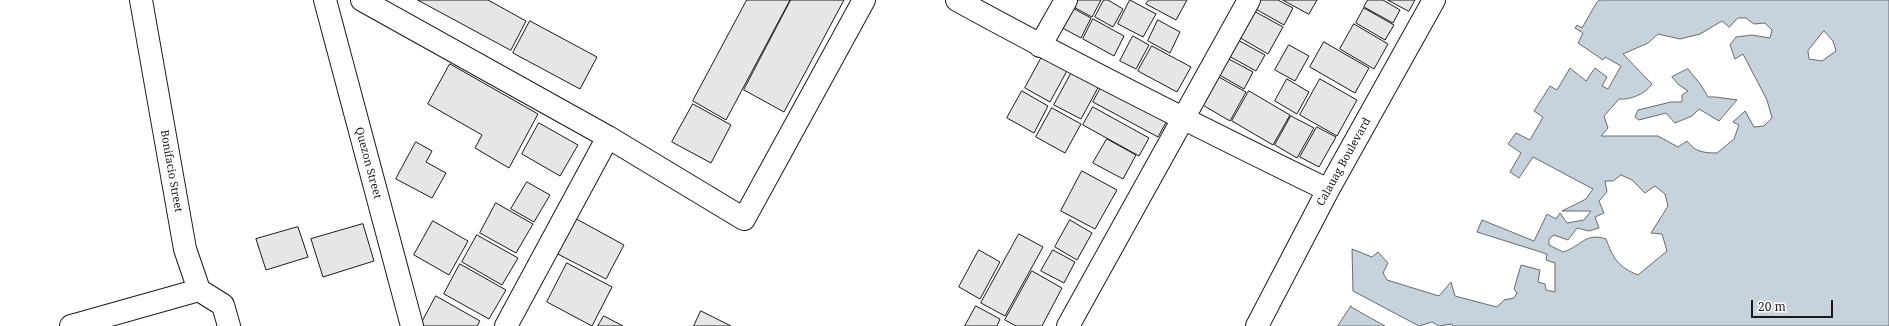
<!DOCTYPE html>
<style>
body{margin:0}
#map{position:relative;width:1889px;height:326px;overflow:hidden;background:#fff;font-family:"Noto Serif",serif}
canvas{display:block}
.scale{position:absolute;left:1751px;top:300px;width:82px;height:18px;box-sizing:border-box;border:2px solid #1a1a1a;border-top:0;padding-left:5px;font-size:12px;line-height:14px;white-space:nowrap;color:#1a1a1a;-webkit-text-stroke:3px #fff;paint-order:stroke}
</style>
<div id="map">
<canvas width="1889" height="326"></canvas>
<div class="scale">20 m</div>
</div>
<script>
const c = document.querySelector('canvas').getContext('2d');
c.lineJoin = 'round';
function fill(path, color) { c.fillStyle = color; c.fill(path, 'evenodd'); }
function trace(path, color, width, dash) { c.strokeStyle = color; c.lineWidth = width; c.lineCap = dash ? 'butt' : 'round'; c.setLineDash(dash || []); c.stroke(path); }
function drawText(font, color, halo, rows, align = 'center') {
  c.font = font + ' "Noto Serif",serif'; c.lineWidth = 3; c.setLineDash([]); c.textBaseline = 'middle'; c.strokeStyle = halo; c.fillStyle = color; for (const [text, x, y, turn = 0] of rows) {
    c.save(); c.translate(x, y); c.rotate((+turn || 0) * Math.PI / 180); c.textAlign = isNaN(turn) ? turn : align; if (halo) c.strokeText(text, 0, 0); c.fillText(text, 0, 0); c.restore();
  }
}
const water = new Path2D(`
 M1601 0H1889V326H1453L1452 324 1439 326 1432 322 1419 326 1353 291 1352 249 1372 257 1378 252 1388 263 1383 273 1387 280 1439 296 1451 282 1455 296 1497 307 1504 300 1514 298 1517 293 1514 289 1521 265 1540 270 1538 282 1545 284 1546 290 1555 292V263L1546 260 1547 254 1477 232 1482 220 1534 241 1547 214 1556 219 1560 213 1567 223 1584 220 1591 211H1562L1586 199 1593 189 1533 157 1519 178 1510 172 1521 153 1508 144 1516 133 1530 140 1543 117 1534 111 1550 86 1557 90 1570 68 1586 81 1595 68 1607 77 1602 86 1608 89 1621 66 1605 57 1603 60 1578 43 1583 33 1575 28 1577 25 1582 28 1597 2ZM1738 18H1746L1754 24 1765 23 1772 30 1770 38 1752 35 1736 37 1730 45 1735 59 1743 54 1767 100 1772 118 1764 126 1754 127 1745 111 1733 122 1739 125 1734 139 1717 153C1704 153 1695 152 1687 141L1678 147 1658 136H1601L1608 128 1604 116 1619 99C1631 100 1645 94 1652 84L1623 54 1648 43 1658 34 1680 39 1700 34 1722 21 1729 27ZM1824 31 1833 41 1836 51 1822 61 1809 59 1808 51ZM1621 175 1632 180 1645 193 1655 186 1665 194 1668 206 1651 233 1662 234 1667 251 1638 275C1618 267 1613 258 1606 239 1585 232 1582 246 1563 252L1549 245V239L1554 235 1568 240 1577 228 1589 231 1599 228 1595 217 1604 213 1599 201 1607 192 1605 181H1613Z
 M1688 69 1701 85 1708 97H1716L1737 100 1719 121 1699 109 1692 116 1675 123 1666 113 1639 120 1635 117 1638 110 1671 102H1682V95L1688 91 1679 85 1672 77Z
 M1351 306V307L1385 326H1338Z`);
const building = new Path2D(`
 M418 0H488L526 21 511 50Z
 M747 0H790L726 120 693 101Z
 M791 0H844L784 112 744 90Z
 M1073 0H1101L1092 17 1070 5Z
 M1104 0H1108L1123 9 1113 27 1095 17Z
 M1130 0 1156 14 1143 37 1118 24Z
 M1149 0H1187L1176 20 1146 4Z
 M1259 0H1278L1293 8 1284 25 1254 8Z
 M1283 0H1317L1309 14Z
 M1368 0H1383L1400 10 1393 23 1364 7Z
 M1388 0H1415L1409 11Z
 M1067 5 1091 18 1081 38 1057 25Z
 M1364 8 1394 25 1385 40 1356 23Z
 M1252 10 1283 27 1268 54 1237 36Z
 M1093 19 1124 36 1114 56 1083 39Z
 M1158 20 1180 32 1170 53 1148 41Z
 M530 21 597 57 580 89 513 53Z
 M1354 24 1388 44 1374 69 1340 49Z
 M1133 36 1149 45 1136 69 1120 61Z
 M1236 39 1265 55 1256 71 1227 55Z
 M1324 42 1369 68 1355 93 1310 67Z
 M1289 45 1309 56 1295 81 1275 70Z
 M1152 46 1191 67 1177 92 1138 71Z
 M1044 53 1069 67 1050 102 1025 88Z
 M1225 57 1253 72 1244 89 1216 73Z
 M450 64 538 114 509 168 475 148 482 135 428 104Z
 M1073 70 1100 84 1081 119 1054 105Z
 M1217 76 1246 92 1230 121 1201 104Z
 M1287 79 1309 92 1297 114 1275 101Z
 M1320 79 1357 100 1337 136 1300 115Z
 M1104 82 1169 117 1158 137 1093 102Z
 M1022 91 1048 106 1034 133 1007 118Z
 M1249 91 1290 115 1273 145 1232 121Z
 M693 104 731 125 711 163 672 142Z
 M1093 107 1149 138 1139 156 1083 125Z
 M1052 108 1081 124 1065 153 1036 137Z
 M1291 116 1314 128 1297 158 1275 145Z
 M539 123 578 145 560 176 522 154Z
 M1317 127 1336 137 1319 167 1300 157Z
 M1107 139 1136 155 1123 179 1093 163Z
 M416 142 432 151 426 162 446 173 432 198 396 179Z
 M1082 171 1117 190 1095 229 1061 211Z
 M527 182 550 195 534 222 511 209Z
 M496 203 533 224 516 253 480 233Z
 M571 216 624 245 606 279 552 251Z
 M1070 220 1092 233 1077 260 1055 247Z
 M433 221 468 241 449 275 414 255Z
 M363 224 374 261 323 277 311 239Z
 M298 227 308 257 266 270 256 239Z
 M1019 234 1043 247 1005 316 981 303Z
 M477 235 518 258 502 285 462 262Z
 M979 250 1000 262 980 299 959 287Z
 M1053 250 1075 262 1064 283 1041 271Z
 M567 263 612 287 592 326 547 302Z
 M460 264 506 290 489 319 444 294Z
 M1032 271 1062 288 1042 326H1016L1005 320Z
 M436 296 480 321 477 326H420Z
 M976 306 1000 319 997 326H965Z
 M701 311 731 326H694Z
 M604 316 623 326H598Z`);
const minor = new Path2D(`
 M141 0 185 249 199 290 223 305 229 326
 M325 0 412 326
 M362 0 608 137 744 219 864 0
 M957 0C1079 67 1203 129 1328 190
 M1040 46 1066 0
 M71 326 199 290
 M506 326 608 137
 M1068 326 1249 0
 M1257 326 1328 190 1434 0`);
const streetNames = [
 ["Calauag Boulevard",1344,162,-61],
 ["Quezon Street",368,163,75],
 ["Bonifacio Street",171,171,80]
];
fill(water, '#c6d2dc');
trace(water, '#6a6a6a', 1);
fill(building, '#e6e6e6');
trace(building, '#1a1a1a', 1);
trace(minor, '#1a1a1a', 24);
trace(minor, '#fff', 22);
drawText('11px', '#1a1a1a', '#fff', streetNames);
</script>
